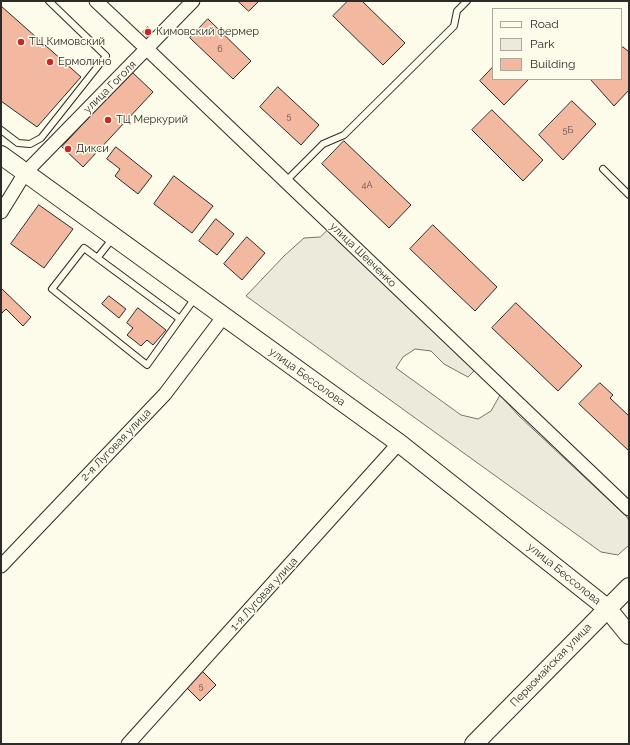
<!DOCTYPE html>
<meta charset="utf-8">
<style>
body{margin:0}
#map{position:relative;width:630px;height:745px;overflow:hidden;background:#fdfbea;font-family:Raleway,sans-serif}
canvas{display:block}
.frame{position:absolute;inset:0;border:2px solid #2b2b2b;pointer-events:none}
.legend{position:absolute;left:492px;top:8px;width:130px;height:72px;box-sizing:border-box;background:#fdfbea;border:1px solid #a9a89e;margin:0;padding:5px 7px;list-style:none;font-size:12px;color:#2b2b2b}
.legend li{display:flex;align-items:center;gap:8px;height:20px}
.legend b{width:20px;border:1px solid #a9a89e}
</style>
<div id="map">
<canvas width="630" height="745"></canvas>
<div class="frame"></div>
<ul class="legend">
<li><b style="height:5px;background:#fdfbea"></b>Road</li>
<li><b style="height:11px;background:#ecebdb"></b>Park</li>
<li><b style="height:11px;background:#f2b8a0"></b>Building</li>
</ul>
</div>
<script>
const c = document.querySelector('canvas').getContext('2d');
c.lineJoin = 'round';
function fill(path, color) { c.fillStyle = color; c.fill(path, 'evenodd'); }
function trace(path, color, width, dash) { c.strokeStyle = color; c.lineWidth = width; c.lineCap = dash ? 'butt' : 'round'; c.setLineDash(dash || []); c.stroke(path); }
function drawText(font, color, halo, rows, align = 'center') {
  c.font = font + ' Raleway,sans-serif'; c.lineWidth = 3; c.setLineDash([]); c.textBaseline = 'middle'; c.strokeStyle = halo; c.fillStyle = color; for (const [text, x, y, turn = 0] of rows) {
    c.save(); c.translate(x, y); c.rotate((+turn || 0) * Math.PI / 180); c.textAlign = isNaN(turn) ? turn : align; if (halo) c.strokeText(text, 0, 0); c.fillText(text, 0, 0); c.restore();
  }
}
const green = new Path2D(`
 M328 230 475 370 468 377 444 364 431 351 415 349 403 357 396 368 461 415 478 419 491 411 500 395 519 416 627 517 629 521V545L618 555 601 552 246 296 284 256 304 238 320 237Z`);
const building = new Path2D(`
 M238 1H259L249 11Z
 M348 1H362L405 43 383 65 333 16Z
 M1 6 81 77 37 127 1 101Z
 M208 19 251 61 233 79 190 38Z
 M148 27 154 33 148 38 143 32Z
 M623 47 629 52V90L614 106 591 80 592 79H621V49Z
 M493 67V79H529L504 105 480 81Z
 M132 72 153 92 83 167 62 147Z
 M278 87 319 125 301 145 260 107Z
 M572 101 596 124 563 160 539 135Z
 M492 110 543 160 523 181 472 130Z
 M344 141 411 205 389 228 322 164Z
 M116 147 152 176 138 194 115 176 120 169 107 159Z
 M174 176 213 206 192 233 154 204Z
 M39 205 73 229 44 268 11 244Z
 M216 219 234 234 217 255 199 241Z
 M433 225 497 287 475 311 410 249Z
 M247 237 265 253 242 280 224 264Z
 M1 288 31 317 23 326 6 309 1 314Z
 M109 296 126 309 119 318 102 304Z
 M516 303 582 366 558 391 492 328Z
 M138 308 166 330 153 345 147 340 141 346 127 335 133 328 127 323Z
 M600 383 613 395 610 398 629 416V451L579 404Z
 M202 671 216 685 200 701 186 687Z`);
const lane = new Path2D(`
 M1 130 18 143 30 144 41 138 106 56 49 1
 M603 169 629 195
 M286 181 323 144 344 135 454 26 457 11 467 1
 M98 257 113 238
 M180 319 84 248 52 289 147 365 195 298`);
const street = new Path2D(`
 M96 1 147 49 629 509
 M1 212 25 173 193 1
 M1 566 165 394 224 316
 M128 744 399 443`);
const secondary = new Path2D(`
 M1 155 399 443 607 608 629 635
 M474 744 629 587`);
const markers = [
 [148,32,4,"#c62828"],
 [21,42,4,"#c62828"],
 [50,62,4,"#c62828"],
 [108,120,4,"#c62828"],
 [68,149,4,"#c62828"]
];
const numberNames = [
 ["6",220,49],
 ["5",289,116],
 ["5Б",568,130],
 ["4А",367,185],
 ["5",201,686]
];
const poiNames = [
 ["Кимовский фермер",156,32],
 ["ТЦ Кимовский",29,42],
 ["Ермолино",58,62],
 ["ТЦ Меркурий",116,120],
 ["Дикси",76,149]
];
const streetNames = [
 ["улица Гоголя",110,87,-45],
 ["улица Шевченко",363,255,44],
 ["улица Бессолова",307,377,36],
 ["2-я Луговая улица",116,445,-46],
 ["улица Бессолова",564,574,39],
 ["1-я Луговая улица",264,594,-48],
 ["Первомайская улица",551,665,-46]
];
fill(green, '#ecebdb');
trace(green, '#74746e', 1);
fill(building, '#f2b8a0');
trace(building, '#2b2b2b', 1);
trace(lane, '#2b2b2b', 8);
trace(street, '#2b2b2b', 15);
trace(secondary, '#2b2b2b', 20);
trace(lane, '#fdfbea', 6);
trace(street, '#fdfbea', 13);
trace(secondary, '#fdfbea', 18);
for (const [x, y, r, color] of markers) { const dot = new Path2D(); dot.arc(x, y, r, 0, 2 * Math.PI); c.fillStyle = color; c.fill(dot); trace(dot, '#fdfbea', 1.5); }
drawText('9px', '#5d4e48', null, numberNames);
drawText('11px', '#2b2b2b', '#fdfbea', poiNames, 'left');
drawText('11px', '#2b2b2b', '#fdfbea', streetNames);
</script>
